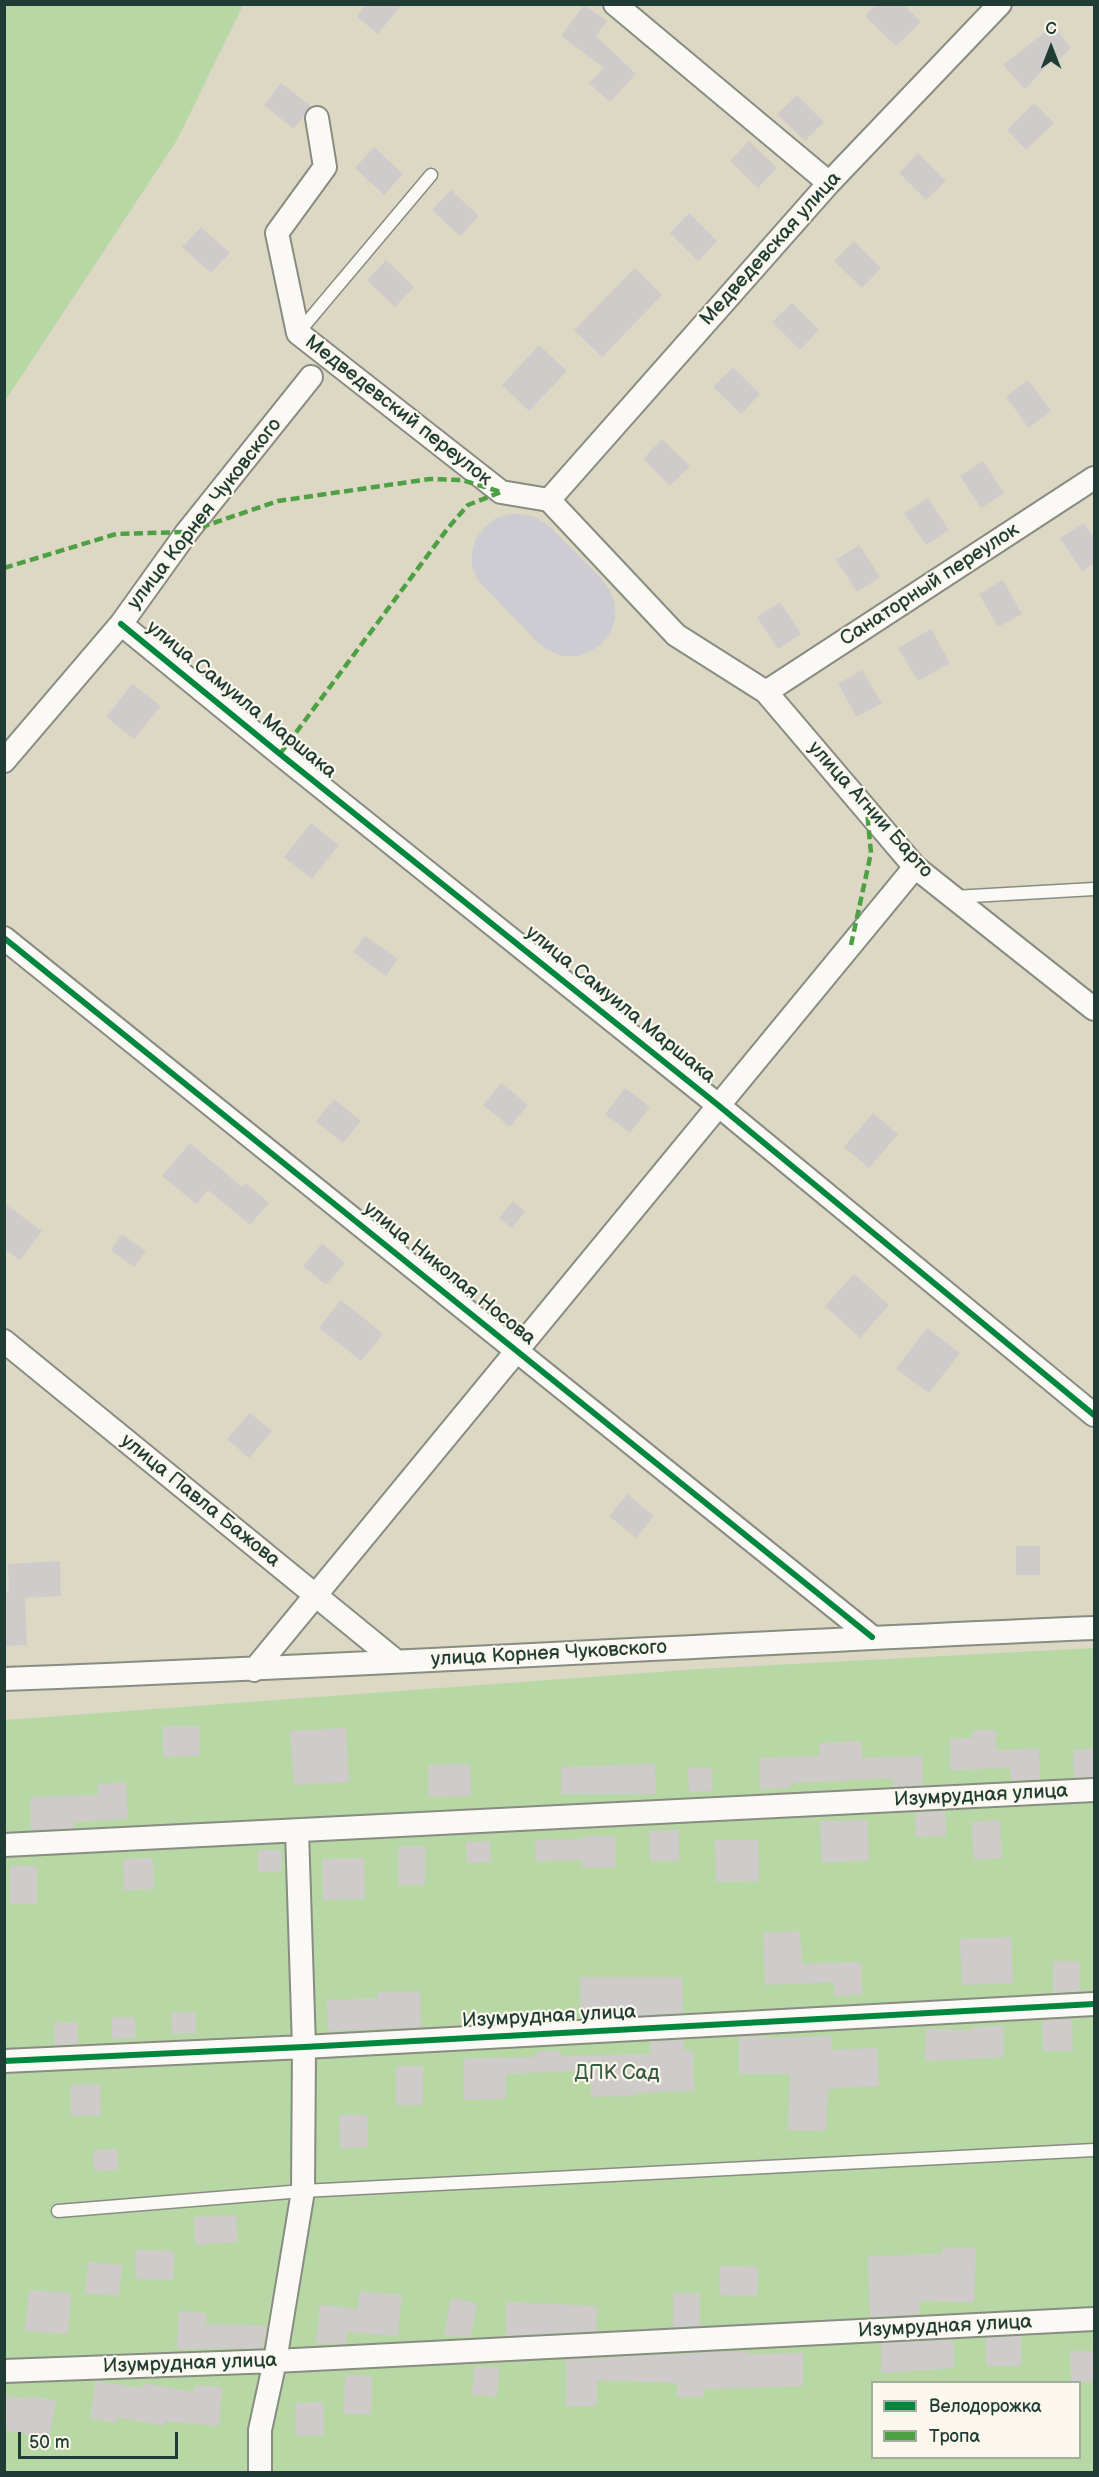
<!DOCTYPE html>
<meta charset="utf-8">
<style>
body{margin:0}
#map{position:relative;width:1099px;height:2477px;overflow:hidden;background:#dcd8c4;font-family:"Balsamiq Sans",sans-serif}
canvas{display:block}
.frame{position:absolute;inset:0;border:6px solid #1f3d34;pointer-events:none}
.legend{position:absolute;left:871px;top:2381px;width:210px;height:78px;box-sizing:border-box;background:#fbf7ec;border:2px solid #a3ada2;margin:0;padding:8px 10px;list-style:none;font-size:18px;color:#1f3d34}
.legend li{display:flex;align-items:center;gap:12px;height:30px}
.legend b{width:30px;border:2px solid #a3ada2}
.north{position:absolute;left:1021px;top:18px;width:60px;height:60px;-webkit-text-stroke:4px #fbf7ec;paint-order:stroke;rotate:0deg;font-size:16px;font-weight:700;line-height:24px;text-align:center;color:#1f3d34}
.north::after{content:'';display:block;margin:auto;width:21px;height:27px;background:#1f3d34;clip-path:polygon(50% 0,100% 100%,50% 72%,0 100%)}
.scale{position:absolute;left:18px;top:2432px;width:160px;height:27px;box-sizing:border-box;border:3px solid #1f3d34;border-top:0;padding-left:8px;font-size:18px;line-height:21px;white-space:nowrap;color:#1f3d34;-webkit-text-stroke:4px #fbf7ec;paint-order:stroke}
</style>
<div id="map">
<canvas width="1099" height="2477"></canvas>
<div class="frame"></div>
<ul class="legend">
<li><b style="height:8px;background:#00873e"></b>Велодорожка</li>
<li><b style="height:8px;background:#4da043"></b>Тропа</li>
</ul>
<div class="north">С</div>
<div class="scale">50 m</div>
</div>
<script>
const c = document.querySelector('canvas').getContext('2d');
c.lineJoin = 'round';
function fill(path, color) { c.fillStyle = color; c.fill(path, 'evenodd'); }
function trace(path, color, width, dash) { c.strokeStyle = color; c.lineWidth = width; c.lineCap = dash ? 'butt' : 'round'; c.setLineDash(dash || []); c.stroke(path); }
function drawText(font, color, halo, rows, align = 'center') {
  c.font = font + ' "Balsamiq Sans",sans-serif'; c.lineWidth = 4.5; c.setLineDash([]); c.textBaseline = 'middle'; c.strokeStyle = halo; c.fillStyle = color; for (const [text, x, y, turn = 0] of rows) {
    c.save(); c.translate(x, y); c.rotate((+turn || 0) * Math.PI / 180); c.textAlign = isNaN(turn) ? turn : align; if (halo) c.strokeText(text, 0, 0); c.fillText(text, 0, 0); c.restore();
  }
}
const industrial = new Path2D(`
 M510 514H524L537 518 549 526 602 579 610 590 615 603V618L611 631 602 643 591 651 578 656H563L550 651 538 643 477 579 472 566V552L476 538 485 527 496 518Z`);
const green = new Path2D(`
 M5 4 243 5 177 140 5 401Z
 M1094 1648V2472H5V1720L699 1669ZM872 2382H1080V2458H872Z`);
const building = new Path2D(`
 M366 4H402L378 34 357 17Z
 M876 4H903L921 22 896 46 865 16Z
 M584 5 607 21 596 36 636 74 610 102 589 83 604 68 561 36Z
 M1053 26 1071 48 1052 66 1050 63 1025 89 1003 65Z
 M281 83 311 106 294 129 264 105Z
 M797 95 824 122 805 141 777 114Z
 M1034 103 1054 123 1026 150 1007 130Z
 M749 141 777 168 758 188 730 161Z
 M374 147 403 174 384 195 355 168Z
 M918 153 946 181 926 200 899 173Z
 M451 190 479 216 460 236 432 210Z
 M689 213 717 241 698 261 670 233Z
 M201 227 230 253 211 273 182 247Z
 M854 241 881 268 862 288 834 261Z
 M386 260 414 287 395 307 367 280Z
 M635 268 662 295 602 357 574 330Z
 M792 303 819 330 800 350 772 322Z
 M539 345 567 371 529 411 502 385Z
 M733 367 760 394 741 414 713 387Z
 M1028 380 1051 411 1029 428 1006 397Z
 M662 439 690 466 670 486 643 459Z
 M983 461 1004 493 981 508 960 476Z
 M928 498 949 530 926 545 904 513Z
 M1084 523 1095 540V563L1082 571 1060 538Z
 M859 545 880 577 857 592 836 560Z
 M1003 580 1022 614 998 627 979 594Z
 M780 602 801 634 778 649 757 617Z
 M931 629 950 663 918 681 898 648Z
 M862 670 882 703 857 717 838 684Z
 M132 684 161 706 134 739 106 717Z
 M311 823 339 845 312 879 284 857Z
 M365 936 398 959 386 976 353 952Z
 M501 1083 528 1105 510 1127 483 1105Z
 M625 1088 650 1107 630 1133 605 1114Z
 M334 1099 361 1121 343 1143 316 1121Z
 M873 1113 898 1134 869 1168 844 1147Z
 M190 1143 242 1187 246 1183 269 1203 250 1225 208 1190 196 1204 162 1176Z
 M513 1201 525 1211 512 1228 499 1218Z
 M4 1203 42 1231 20 1260 4 1249Z
 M122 1234 146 1251 134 1267 111 1250Z
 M322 1243 345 1263 326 1285 303 1266Z
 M854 1274 889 1305 860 1338 825 1306Z
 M341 1300 383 1334 361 1361 319 1328Z
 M927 1328 960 1353 929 1393 896 1369Z
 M250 1413 272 1431 249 1458 227 1439Z
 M627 1494 654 1516 636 1538 609 1516Z
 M1016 1546H1040V1575H1016Z
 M60 1561 61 1596 25 1598 27 1645 4 1646V1593H9L8 1564Z
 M163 1726H200V1756L163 1757Z
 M346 1728 349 1782 294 1785 290 1731Z
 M972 1730H996V1750L1039 1749 1040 1779 1011 1781 1010 1768 950 1770V1739L972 1738Z
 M861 1741 862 1758 922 1756 923 1785 893 1787V1778L790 1783V1788L760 1789 759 1758 820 1756 819 1743Z
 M1095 1749V1777L1074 1778 1073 1750Z
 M470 1764 471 1796 429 1797 428 1765Z
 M655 1764 656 1794H561V1767Z
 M712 1767 713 1791 689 1792 688 1768Z
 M126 1782 128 1819 74 1822V1828L31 1830 30 1797 98 1795V1784Z
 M945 1811 946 1836 916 1837 915 1813Z
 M867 1820 869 1861 822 1862 820 1821Z
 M1000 1820 1002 1858 974 1860 971 1822Z
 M679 1830V1861H650L649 1831Z
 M583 1836H616V1868H582V1860L536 1861 535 1840 583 1839Z
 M715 1840H758L759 1881 716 1882Z
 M490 1841 491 1862 467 1863 466 1842Z
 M398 1846H425V1885H398Z
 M258 1850H281L282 1871 258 1872Z
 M153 1858 154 1889 124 1890 123 1859Z
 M364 1858 365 1899 323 1900 322 1859Z
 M10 1866H37V1904H10Z
 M800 1931 802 1964 861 1962 862 1995 834 1996V1982L765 1985 763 1933Z
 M1011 1937 1013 1983 962 1985 960 1939Z
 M1053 1961H1080V1991L1053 1993Z
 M580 1977H682L683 2013 581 2018Z
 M420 1991 421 2027 328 2031 327 2000 378 1998V1992Z
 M195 2012 196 2033 172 2034 171 2013Z
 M112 2017H135L136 2038 112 2039Z
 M1072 2019 1073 2051H1043L1042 2021Z
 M77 2022 78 2044 54 2045V2023Z
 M1003 2026 1004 2057 925 2061 926 2029 973 2030V2027Z
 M766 2036V2038L831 2036 832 2050 877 2048 879 2086 828 2089 826 2131 788 2130 790 2074H739V2037Z
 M684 2040V2050H693L694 2091 634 2093V2096L591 2097V2070L506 2074V2099L464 2100 463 2059 537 2057V2051H561V2056L651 2054 650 2042Z
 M396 2066H423V2105H396Z
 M100 2084 101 2115 71 2116 70 2085Z
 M339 2115H367L368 2147 340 2148Z
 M117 2149 118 2170 94 2171 93 2150Z
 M236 2215 238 2242 195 2245 194 2217Z
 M942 2247 976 2248 974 2302 919 2301 920 2314 870 2317 868 2256 942 2254Z
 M136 2250 174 2251 173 2280 135 2279Z
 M88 2262 122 2265 119 2296 85 2293Z
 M720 2266 758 2267 757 2296 719 2295Z
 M29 2290 71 2293 68 2334 25 2331Z
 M360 2291 402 2295 398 2336 347 2332 346 2344H316L320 2305 358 2309Z
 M673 2293H700V2326L673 2327Z
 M451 2298 477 2303 471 2337 444 2336Z
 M506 2302 597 2306 596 2331 506 2336Z
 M179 2311 206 2313V2324L267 2326 263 2348 177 2349Z
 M1021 2336V2366H986V2338Z
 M954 2340V2368L881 2373V2343Z
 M1070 2351H1095V2382H1071Z
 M714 2352H748V2354L803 2353V2386L704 2389V2397H677V2383L597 2380V2406H566V2360Z
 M474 2366 499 2367 497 2397 472 2395Z
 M345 2375 372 2376 371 2414H344Z
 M96 2381 142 2388 143 2383 194 2392 195 2385 222 2387 219 2426 164 2421 163 2426 117 2417 116 2423 90 2418Z
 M4 2395 29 2399 30 2396 56 2400 49 2438 4 2430Z
 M323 2402 324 2435 296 2436 295 2403Z`);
const lane = new Path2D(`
 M298 333 431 175
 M954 897 1094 889
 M58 2211 303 2191 1094 2150`);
const street = new Path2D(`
 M615 4 829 183
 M317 118 325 167 277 233 298 333 501 492 549 500
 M549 500 676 635 766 692 915 867 1094 1009
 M549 500 829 183 1000 4
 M121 624 280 754 718 1105 1094 1415
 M766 692 1094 478
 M4 761 121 624 187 532 311 377
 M4 938 872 1637
 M4 1341 396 1661
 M254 1670 915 867
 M4 1679C368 1666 731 1643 1094 1628
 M4 1845 1094 1790
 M4 2061 304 2047 1094 2004
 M4 2371 275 2361 1094 2319
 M260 2472V2430L275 2361 303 2191 304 2047 297 1831`);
const quiet = new Path2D(`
 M4 568 116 534 187 532 278 501 430 479 462 480 501 492
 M280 754 448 528 468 505 501 492
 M851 945 871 853 867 811`);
const cycleway = new Path2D(`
 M121 624 280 754 718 1105 1094 1415
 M4 938 872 1637
 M4 2061 304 2047 1094 2004`);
const streetNames = [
 ["Медведевская улица",771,249,-48],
 ["Медведевский переулок",398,411,38],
 ["улица Корнея Чуковского",205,514,-52],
 ["Санаторный переулок",930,585,-33],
 ["улица Самуила Маршака",241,700,39],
 ["улица Агнии Барто",870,810,48],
 ["улица Самуила Маршака",620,1005,39],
 ["улица Николая Носова",449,1274,39],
 ["улица Павла Бажова",200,1501,39],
 ["улица Корнея Чуковского",549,1654,-3],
 ["Изумрудная улица",981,1796,-3],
 ["Изумрудная улица",549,2017,-3],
 ["Изумрудная улица",945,2327,-3],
 ["Изумрудная улица",190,2364,-2]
];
const parkNames = [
 ["ДПК Сад",617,2074]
];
fill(industrial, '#ccccd2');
fill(green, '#b7d7a5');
fill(building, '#cfcbcb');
trace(lane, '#898c80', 15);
trace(street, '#898c80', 26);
trace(lane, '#faf9f6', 12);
trace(street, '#faf9f6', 22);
trace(quiet, '#4da043', 4.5, [9, 4.5]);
trace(cycleway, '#00873e', 6);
drawText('20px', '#1f3d34', '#fbf7ec', streetNames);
drawText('20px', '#375c45', '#fbf7ec', parkNames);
</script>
